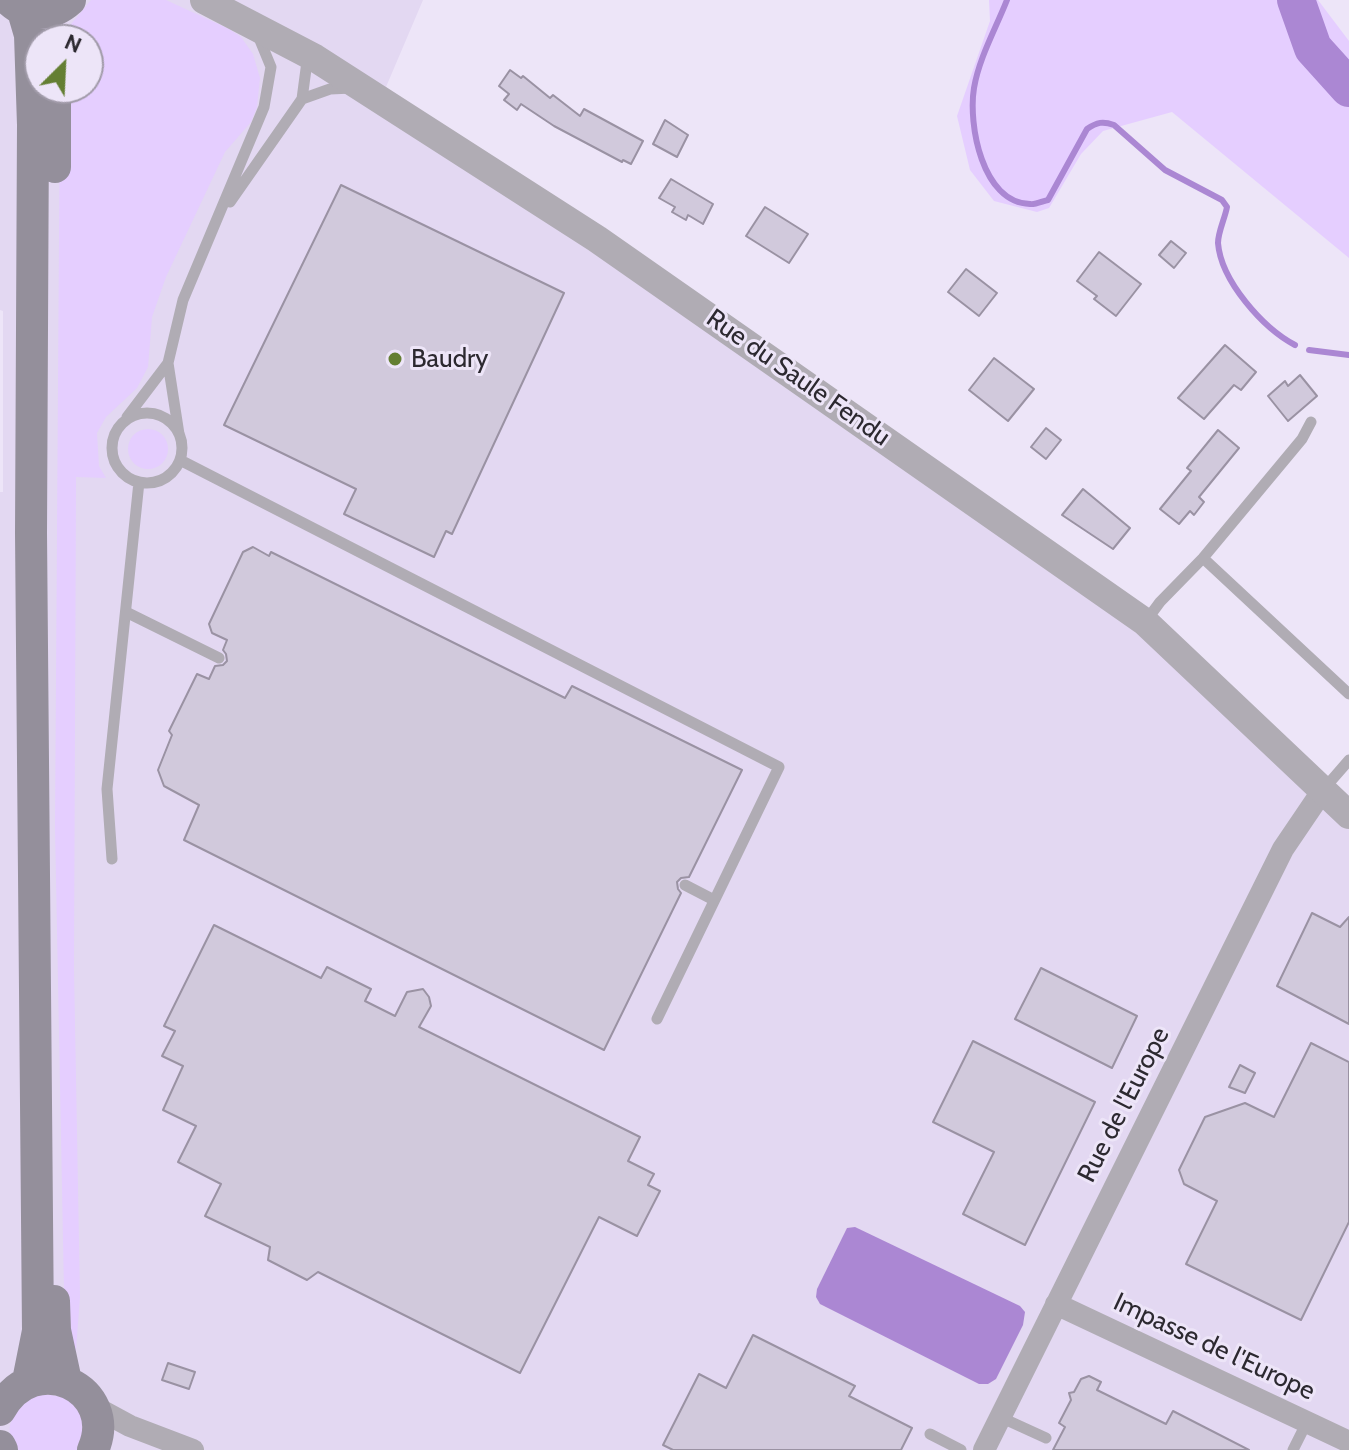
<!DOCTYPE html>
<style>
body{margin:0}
#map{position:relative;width:1349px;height:1450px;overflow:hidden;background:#ede5f8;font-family:Cabin,sans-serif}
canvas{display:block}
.north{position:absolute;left:24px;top:24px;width:80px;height:80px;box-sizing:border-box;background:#ede5f8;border:2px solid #a09aa8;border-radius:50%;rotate:24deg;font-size:22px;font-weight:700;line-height:32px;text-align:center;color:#2c2930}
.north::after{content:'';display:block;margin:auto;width:28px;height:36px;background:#647f33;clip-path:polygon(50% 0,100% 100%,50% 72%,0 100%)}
</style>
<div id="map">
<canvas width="1349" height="1450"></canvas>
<div class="north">N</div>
</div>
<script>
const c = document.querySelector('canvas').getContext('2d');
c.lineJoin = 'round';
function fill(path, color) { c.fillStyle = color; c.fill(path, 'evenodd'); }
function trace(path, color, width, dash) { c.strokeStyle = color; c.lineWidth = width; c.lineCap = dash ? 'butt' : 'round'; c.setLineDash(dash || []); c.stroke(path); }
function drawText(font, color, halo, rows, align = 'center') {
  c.font = font + ' Cabin,sans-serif'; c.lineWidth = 6; c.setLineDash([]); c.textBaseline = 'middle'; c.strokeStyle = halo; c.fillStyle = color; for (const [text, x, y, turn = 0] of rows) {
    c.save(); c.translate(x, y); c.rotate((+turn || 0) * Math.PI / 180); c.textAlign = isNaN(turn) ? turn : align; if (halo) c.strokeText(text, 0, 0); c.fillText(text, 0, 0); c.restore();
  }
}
const built = new Path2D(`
 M0 0H423L386 87 1005 511 1349 811V1450H0V492H3V311L0 310ZM40 40H88V88H40Z`);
const green = new Path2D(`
 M91 0H166L229 29 241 37 253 54 260 78 257 107 251 122 225 152 166 277 152 317 148 367 137 388 106 417 97 433 99 466 106 478 76 477 74 969 80 1297 75 1363 65 1343 55 827 60 88H88V40H64L67 29Z
 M989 0H1318L1349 41V258L1172 112 1103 131 1081 154 1049 208 1037 212 994 201 970 170 957 116 990 21Z
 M128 449a20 20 0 1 1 40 0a20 20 0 1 1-40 0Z
 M36 1392 72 1399 85 1420 79 1450H16C0 1422 17 1411 36 1392Z`);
const water = new Path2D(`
 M855 1227 1020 1306 1025 1312 1023 1325 996 1379 988 1384H979L820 1304 816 1297 817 1289 847 1228Z`);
const stream = new Path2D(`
 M1007 0C996 28 979 58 974 88 968 124 982 203 1030 204 1035 205 1043 201 1048 200L1087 129C1097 122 1103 121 1114 125L1165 170 1222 200 1227 207C1225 218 1218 232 1218 243 1221 281 1263 328 1295 345
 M1309 350 1349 355`);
const river = new Path2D(`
 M1296 0 1313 48 1349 88`);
const building = new Path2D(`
 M510 70 521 78 523 76 550 98 553 95 580 116 584 109 643 141 631 164 623 160 622 162 554 126 521 104 517 110 504 100 509 94 499 86Z
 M665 120 688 135 677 157 653 144Z
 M671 179 713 204 703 224 688 215 686 220 672 212 675 207 659 198Z
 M341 185 564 293 452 534 446 531 434 557 344 514 356 489 224 425Z
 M765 207 808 234 789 263 746 236Z
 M1171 241 1186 253 1174 268 1159 255Z
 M1099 252 1141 284 1116 316 1094 299 1097 296 1077 281Z
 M966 269 997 293 979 316 948 292Z
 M1225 345 1256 372 1241 390 1234 385 1204 419 1178 398Z
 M994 358 1034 389 1008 421 969 390Z
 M1300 375 1317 396 1288 421 1268 396 1285 381 1288 386Z
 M1046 428 1061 440 1046 459 1031 447Z
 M1218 430 1239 448 1199 497 1204 502 1194 515 1190 511 1179 524 1160 509 1191 471 1187 468Z
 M1083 489 1130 528 1113 549 1062 515Z
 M253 547 269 556 271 552 565 698 572 686 742 770 689 877 681 878 677 882 678 889 681 893 604 1050 184 840 199 805 164 786 158 770 172 735 169 731 197 674 209 679 215 666 223 665 227 661 226 654 223 650 227 640 212 633 209 624 243 552Z
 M1312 913 1340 927 1349 917V1024L1277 986Z
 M214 925 321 978 327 967 371 989 365 1001 395 1016 407 992 423 989 429 997 431 1006 419 1027 640 1137 628 1161 654 1174 648 1185 660 1191 637 1236 599 1217 520 1373 318 1272 307 1280 268 1260 270 1247 205 1216 221 1184 178 1162 196 1126 163 1110 183 1066 162 1056 175 1031 164 1026Z
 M1041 968 1137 1016 1112 1068 1015 1019Z
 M973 1041 1095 1102 1025 1245 963 1214 994 1152 933 1122Z
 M1311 1043 1349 1062V1222L1301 1320 1186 1264 1217 1201 1184 1184 1179 1170 1205 1117 1245 1103 1274 1117Z
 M1240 1065 1255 1073 1245 1093 1229 1087Z
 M753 1335 855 1386 849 1396 912 1428 901 1450H673L663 1445 699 1374 726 1388Z
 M168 1363 195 1372 189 1389 162 1380Z
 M1089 1376 1101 1382 1097 1390 1166 1424 1173 1411 1249 1450H1053L1065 1427 1059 1423 1071 1400 1069 1393 1074 1392 1081 1379Z`);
const service = new Path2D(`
 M302 99 330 89 352 88
 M230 202 302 99 308 54
 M112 448a35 35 0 1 1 70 0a35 35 0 1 1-70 0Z
 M127 417 168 363
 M179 434 168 363 183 300 264 107 271 67 257 33
 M180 460 779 767 657 1019
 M1203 558 1349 694
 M126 612 219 658
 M1146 621 1160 602 1203 558 1302 439 1311 422
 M1323 790 1349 760
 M112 859 107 789 139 482
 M685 885 714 900
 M1000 1417 1046 1438
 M930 1434 961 1450
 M1293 1450 1307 1422`);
const minor = new Path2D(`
 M1056 1304 1349 1442
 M93 1406 130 1426 193 1450
 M984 1450 1283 849 1323 790`);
const tertiary = new Path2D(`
 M204 0 315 58 597 239 1145 622 1349 815`);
const secondary = new Path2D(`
 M9 0C28 18 51 17 70 0
 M23 11 30 35 33 125 31 533 38 1331 28 1381
 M55 167V88
 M54 1301 55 1330 66 1381
 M0 1410C34 1347 120 1389 93 1450
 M0 1446 2 1450`);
const markers = [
 [395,359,8,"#647f33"]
];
const poiNames = [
 ["Baudry",411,359]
];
const streetNames = [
 ["Rue du Saule Fendu",798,378,35],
 ["Rue de l'Europe",1124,1105,-63],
 ["Impasse de l'Europe",1214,1347,25]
];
fill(built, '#e3d8f2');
fill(green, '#e5ceff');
fill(water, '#ab87d3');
trace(stream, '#ab87d3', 6);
trace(river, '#ab87d3', 38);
fill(building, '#d1c9dc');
trace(building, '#9a92a3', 2);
trace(service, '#b0acb4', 11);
trace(minor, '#b0acb4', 22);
trace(tertiary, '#b0acb4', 28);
trace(secondary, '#948f9b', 32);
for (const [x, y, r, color] of markers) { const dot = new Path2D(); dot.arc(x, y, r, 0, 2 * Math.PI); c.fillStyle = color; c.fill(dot); trace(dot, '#ede5f8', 3); }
drawText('26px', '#2c2930', '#ede5f8', poiNames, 'left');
drawText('26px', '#2c2930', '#ede5f8', streetNames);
</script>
